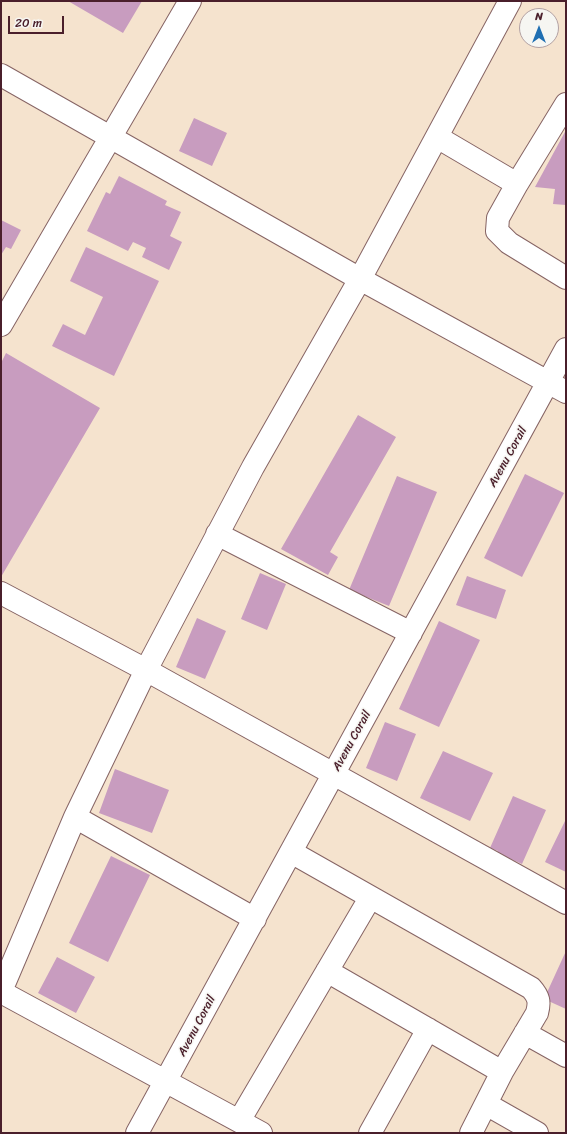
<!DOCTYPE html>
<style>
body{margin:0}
#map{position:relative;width:567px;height:1134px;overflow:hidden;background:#f5e3ce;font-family:Sriracha,sans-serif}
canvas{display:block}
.frame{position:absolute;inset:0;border:2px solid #4a1f2b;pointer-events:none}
.north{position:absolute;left:519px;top:8px;width:40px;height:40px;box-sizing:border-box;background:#f6f6f2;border:1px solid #b1a0a2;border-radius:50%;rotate:0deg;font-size:11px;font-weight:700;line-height:16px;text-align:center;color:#4a1f2b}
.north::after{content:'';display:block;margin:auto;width:14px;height:18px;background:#1f6fb2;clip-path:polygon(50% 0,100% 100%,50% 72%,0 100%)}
.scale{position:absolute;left:8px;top:16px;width:56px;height:18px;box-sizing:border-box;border:2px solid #4a1f2b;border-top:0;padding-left:5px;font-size:12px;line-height:14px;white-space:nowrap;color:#4a1f2b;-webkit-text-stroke:3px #f6f6f2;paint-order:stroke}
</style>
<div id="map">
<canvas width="567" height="1134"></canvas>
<div class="frame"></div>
<div class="north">N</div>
<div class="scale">20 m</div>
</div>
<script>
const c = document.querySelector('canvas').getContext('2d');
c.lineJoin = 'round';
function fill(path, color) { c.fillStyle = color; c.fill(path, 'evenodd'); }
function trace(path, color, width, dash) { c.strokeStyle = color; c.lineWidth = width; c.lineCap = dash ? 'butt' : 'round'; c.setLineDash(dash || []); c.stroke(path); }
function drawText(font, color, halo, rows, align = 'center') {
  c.font = font + ' Sriracha,sans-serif'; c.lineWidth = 3; c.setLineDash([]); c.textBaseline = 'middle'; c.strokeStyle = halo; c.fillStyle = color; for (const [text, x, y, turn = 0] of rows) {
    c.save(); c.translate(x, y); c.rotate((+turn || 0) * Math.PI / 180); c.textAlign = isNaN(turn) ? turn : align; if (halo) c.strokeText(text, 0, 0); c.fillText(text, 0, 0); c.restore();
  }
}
const building = new Path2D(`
 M68 1H142L123 33Z
 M194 118 227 133 212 166 179 151Z
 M566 130V205L553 204 555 189 535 187Z
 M119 176 167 201 165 205 181 212 170 236 182 242 169 270 142 257 146 248 133 242 128 251 87 231 106 192 110 194Z
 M1 220 21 230 11 249 6 247 1 255Z
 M86 247 159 281 114 376 52 346 63 324 85 335 103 297 70 281Z
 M6 353 100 408 1 577V363Z
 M358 415 396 437 330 552 338 557 328 575 281 549Z
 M525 474 564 493 522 577 484 558Z
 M397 476 437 492 389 606 349 590Z
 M260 573 286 584 267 630 241 619Z
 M467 576 506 590 496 619 456 605Z
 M197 618 226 631 205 679 176 667Z
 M439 621 480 640 439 727 399 709Z
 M385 722 416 734 397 781 366 768Z
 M443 751 493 773 470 821 420 798Z
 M115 769 169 790 152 833 99 813Z
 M513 796 546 810 522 864 497 853 498 851 490 848Z
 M565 821 566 822V872L545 862Z
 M111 856 150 875 108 962 69 943Z
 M566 951V1009L544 999Z
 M57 957 95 977 76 1013 38 993Z`);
const minor = new Path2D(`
 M1 75 360 279 566 392
 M437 137 517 184 498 218 497 231 509 243 566 278
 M517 184 566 104
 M1 325 190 1
 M217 534 411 633
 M1 593 146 670 566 903
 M75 817 255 919
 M291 852 531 988C539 997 540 1002 537 1013L502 1072 471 1133
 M327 971 502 1072
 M1 991 75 817 146 670 253 467 360 279 510 1
 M1 992 261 1133
 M525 1033 566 1056
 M486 1104 537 1133
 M239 1121 370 898
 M137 1133 566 349
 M370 1133 428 1029`);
const streetNames = [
 ["Avenu Corail",508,457,-61],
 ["Avenu Corail",352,741,-61],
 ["Avenu Corail",197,1026,-62]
];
fill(building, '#c89cbf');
trace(minor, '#866464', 24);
trace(minor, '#fff', 22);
drawText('12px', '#4a1f2b', '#f6f6f2', streetNames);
</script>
